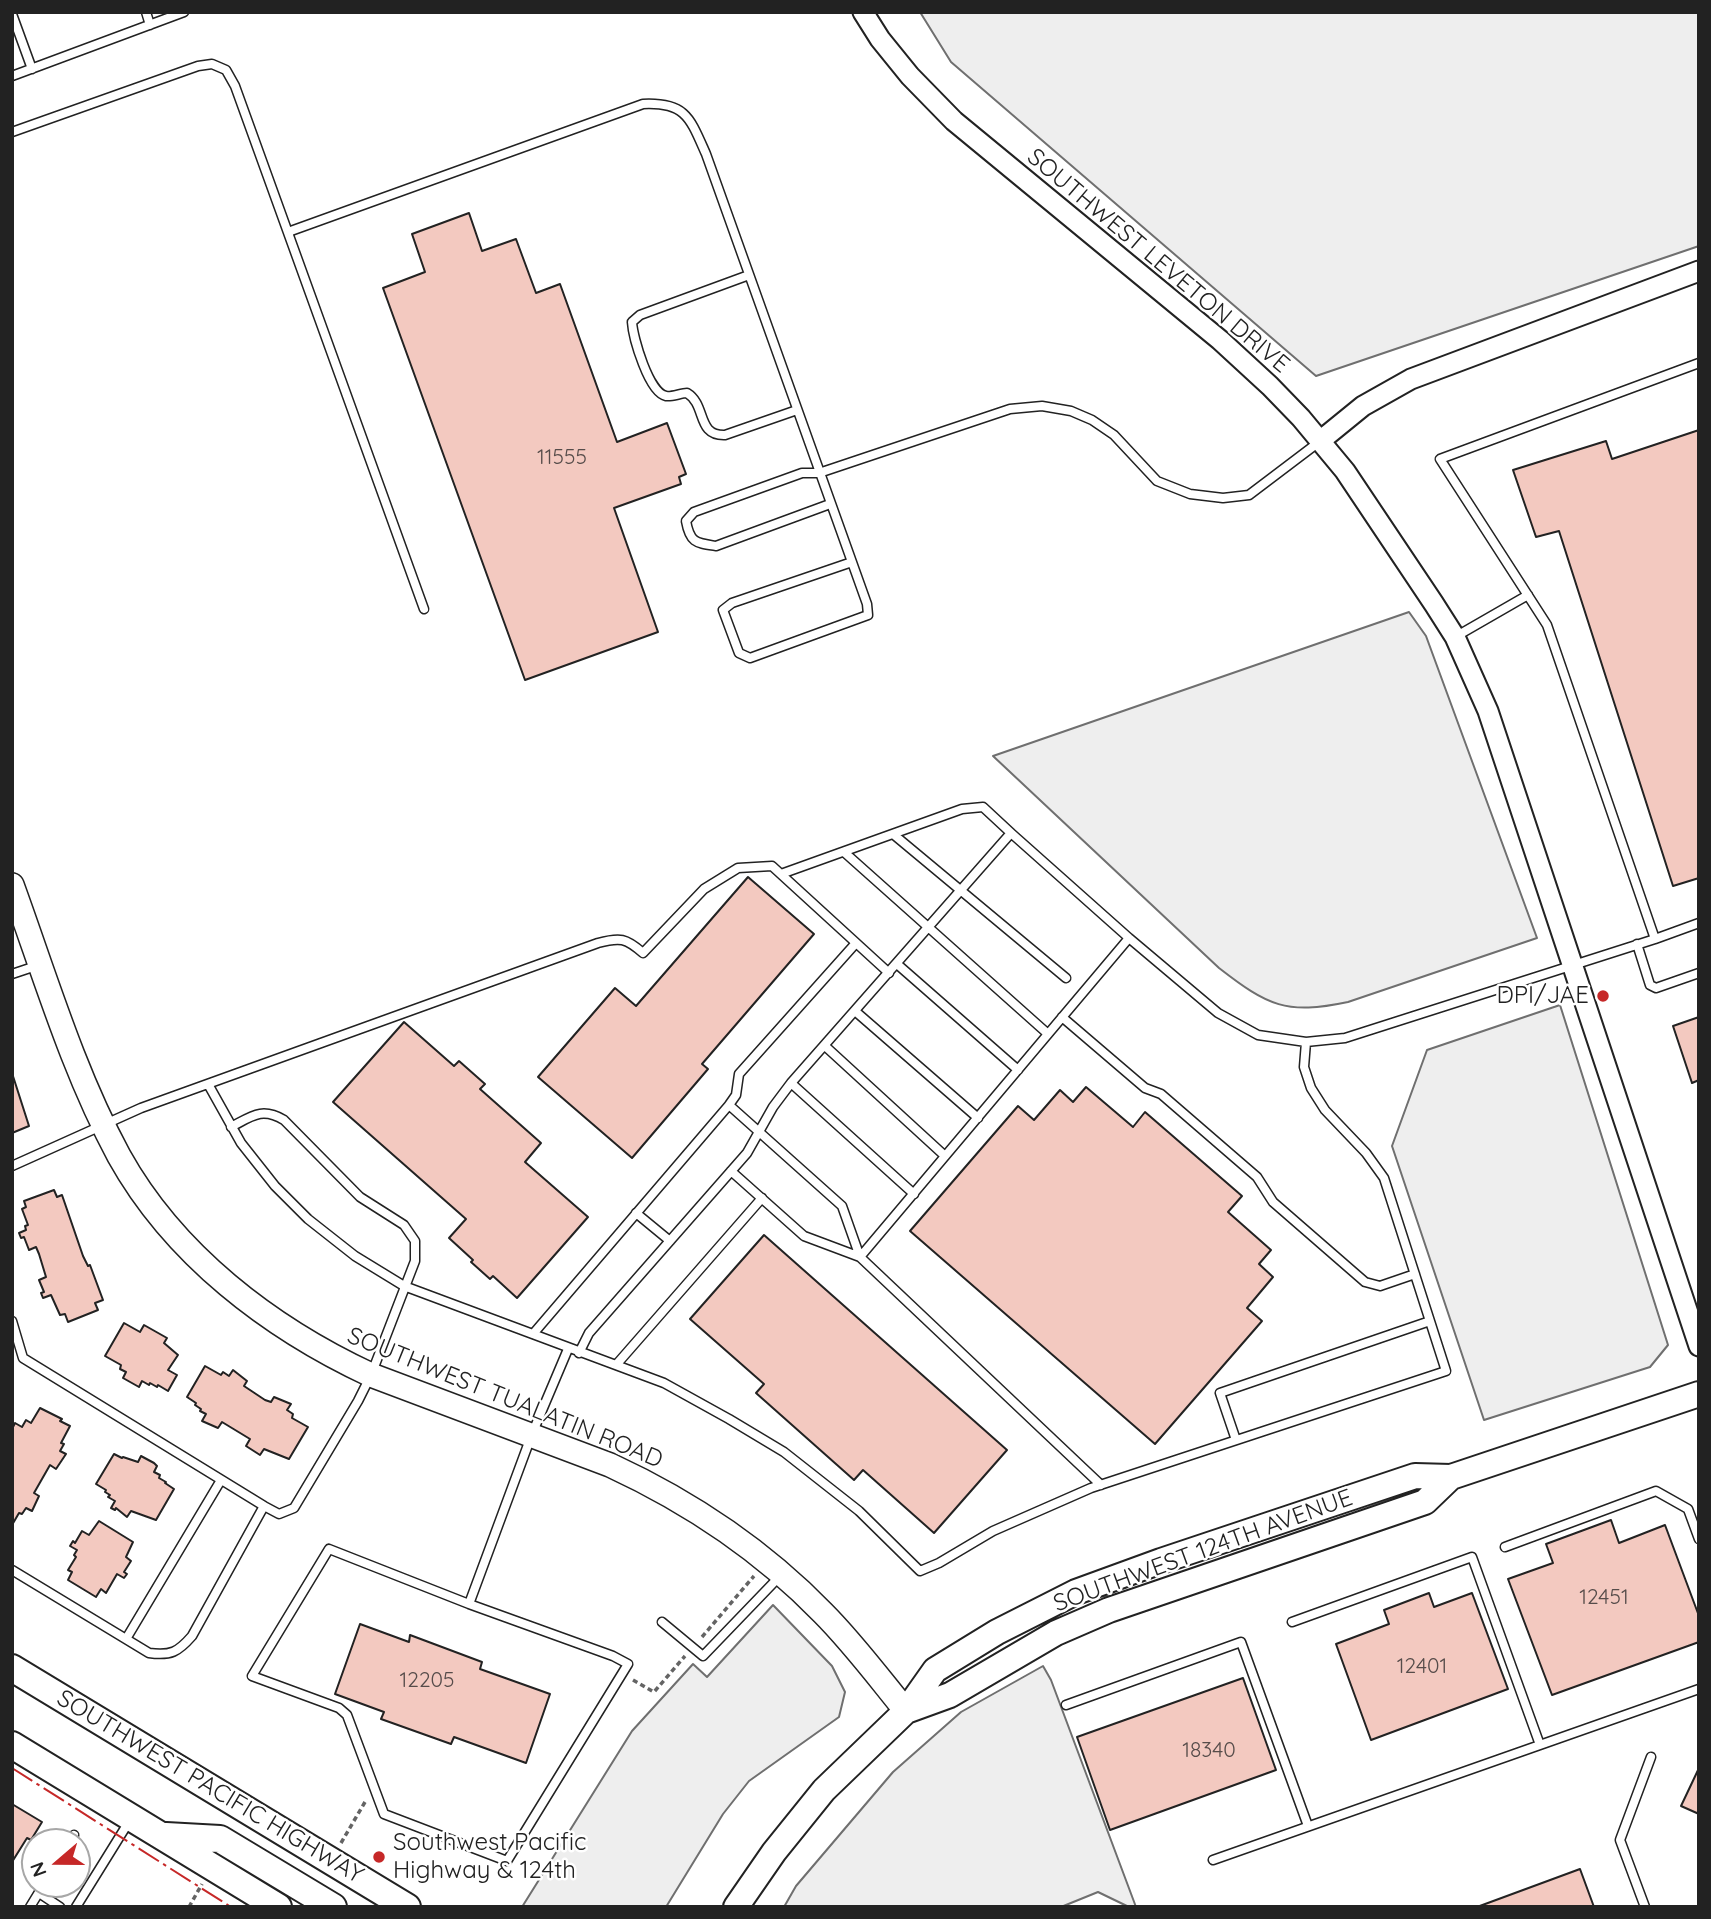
<!DOCTYPE html>
<style>
body{margin:0}
#map{position:relative;width:1711px;height:1919px;overflow:hidden;background:#fff;font-family:Quicksand,sans-serif}
canvas{display:block}
.frame{position:absolute;inset:0;border:14px solid #222;pointer-events:none}
.north{position:absolute;left:21px;top:1828px;width:70px;height:70px;box-sizing:border-box;background:#fff;border:2px solid #a7a7a7;border-radius:50%;rotate:250deg;font-size:19px;font-weight:700;line-height:28px;text-align:center;color:#222}
.north::after{content:'';display:block;margin:auto;width:24px;height:32px;background:#c62828;clip-path:polygon(50% 0,100% 100%,50% 72%,0 100%)}
</style>
<div id="map">
<canvas width="1711" height="1919"></canvas>
<div class="frame"></div>
<div class="north">N</div>
</div>
<script>
const c = document.querySelector('canvas').getContext('2d');
c.lineJoin = 'round';
function fill(path, color) { c.fillStyle = color; c.fill(path, 'evenodd'); }
function trace(path, color, width, dash) { c.strokeStyle = color; c.lineWidth = width; c.lineCap = dash ? 'butt' : 'round'; c.setLineDash(dash || []); c.stroke(path); }
function drawText(font, color, halo, rows, align = 'center') {
  c.font = font + ' Quicksand,sans-serif'; c.lineWidth = 5; c.setLineDash([]); c.textBaseline = 'middle'; c.strokeStyle = halo; c.fillStyle = color; for (const [text, x, y, turn = 0] of rows) {
    c.save(); c.translate(x, y); c.rotate((+turn || 0) * Math.PI / 180); c.textAlign = isNaN(turn) ? turn : align; if (halo) c.strokeText(text, 0, 0); c.fillText(text, 0, 0); c.restore();
  }
}
const green = new Path2D(`
 M920 12H1699V246L1316 376 951 62Z
 M1409 612 1426 636 1537 938 1348 1002C1286 1015 1268 1006 1219 968L993 756Z
 M1560 1005 1668 1345 1650 1367 1484 1420 1392 1146 1427 1050Z
 M773 1605 832 1666 845 1692 839 1717 749 1781 723 1814 666 1907H522L632 1731 693 1664 707 1677Z
 M1043 1666 1051 1680 1136 1907H1129L1098 1892 1061 1907H784L796 1886 893 1772 961 1712Z`);
const building = new Path2D(`
 M469 213 482 251 516 239 536 293 560 284 617 442 667 423 686 474 679 477 681 484 614 508 658 632 525 680 383 288 425 272 412 234Z
 M1699 430V878L1673 886 1559 531 1536 537 1513 470 1606 441 1612 459Z
 M748 877 814 934 702 1064 708 1069 632 1158 538 1077 615 988 636 1006Z
 M1699 1017V1080L1692 1083 1673 1026Z
 M404 1022 454 1066 459 1061 485 1084 480 1089 541 1143 525 1162 588 1217 517 1298 493 1276 490 1279 471 1262 473 1260 449 1238 466 1219 333 1102Z
 M12 1073 29 1126 12 1133Z
 M1086 1087 1133 1127 1145 1112 1242 1196 1228 1212 1271 1250 1259 1264 1273 1277 1247 1308 1262 1321 1155 1444 910 1231 1018 1106 1034 1120 1060 1090 1073 1102Z
 M54 1190 57 1197 62 1195 83 1256 88 1266 90 1265 103 1300 95 1303 98 1310 68 1322 65 1314 60 1315 51 1295 43 1298 41 1293 44 1292 39 1280 46 1277 39 1254 36 1247 29 1250 24 1237 21 1238 19 1233 26 1230 25 1226 28 1225 22 1209 26 1207 24 1201Z
 M764 1235 1007 1450 934 1533 863 1470 854 1480 756 1393 764 1384 690 1319Z
 M124 1323 140 1332 144 1325 167 1338 164 1343 178 1355 168 1370 177 1375 168 1391 158 1385 157 1387 150 1383 149 1385 142 1381 139 1387 123 1378 126 1372 120 1369 121 1365 105 1356Z
 M205 1366 221 1375 223 1372 229 1376 233 1370 247 1381 244 1386 265 1400 271 1402 274 1397 291 1404 287 1410 293 1414 292 1418 308 1427 289 1459 264 1449 260 1455 246 1446 250 1439 222 1422 218 1428 202 1421 206 1414 200 1411 201 1409 195 1405 196 1403 187 1397Z
 M40 1408 62 1419 60 1421 70 1426 61 1443 64 1444 60 1451 66 1454 56 1469 50 1465 34 1493 39 1496 32 1511 26 1508 22 1514 19 1513 12 1525 13 1427 15 1423 22 1427 26 1420 31 1423Z
 M114 1454 122 1458 123 1457 138 1462 141 1456 154 1463 157 1466 154 1472 160 1475 159 1478 166 1482 165 1483 174 1489 156 1520 131 1511 127 1517 116 1508 115 1510 111 1508 115 1501 108 1497 110 1495 105 1492 106 1490 96 1484Z
 M1611 1520 1619 1543 1665 1525 1699 1616V1642L1552 1695 1508 1579 1553 1563 1546 1544Z
 M99 1521 133 1542 126 1557 131 1561 124 1572 127 1574 124 1578 117 1574 106 1593 101 1589 96 1597 68 1580 72 1572 68 1570 76 1557 74 1555 77 1550 70 1546 73 1541 75 1543 82 1531 89 1535Z
 M1429 1593 1434 1607 1472 1593 1508 1689 1371 1740 1336 1644 1389 1624 1384 1610Z
 M360 1624 409 1642 410 1635 482 1662 480 1669 550 1694 526 1763 454 1737 451 1744 381 1719 384 1712 335 1694Z
 M1243 1678 1276 1770 1110 1830 1077 1737Z
 M1699 1768V1814L1681 1806Z
 M12 1804 42 1822 31 1840 27 1838 12 1862Z
 M1580 1869 1594 1907H1477Z`);
const path = new Path2D(`
 M702 1637 754 1576
 M633 1680 654 1692 685 1656
 M341 1843 365 1802
 M189 1907 202 1884`);
const service = new Path2D(`
 M146 12 150 25
 M12 14 32 69
 M12 76 184 12
 M12 132 198 66 212 64 226 70 235 86 424 609
 M288 232 643 104C686 102 690 118 706 154L867 604 868 615 750 658 739 653 723 610 732 603 852 562
 M749 275 640 315 632 322C633 338 649 393 666 396 672 397 681 393 687 393 707 405 696 436 725 435L797 410
 M830 504 716 546C696 543 690 543 686 521L694 512 802 473H819L1010 409 1042 406 1071 411 1092 420 1114 435 1157 481 1190 494 1223 498 1249 495 1319 442
 M1455 637 1528 595
 M893 834 1066 978
 M844 852 1048 1034
 M781 874 962 809 983 807 1011 833
 M1655 939 1699 923
 M1637 944 1650 985 1656 988 1699 973
 M897 964 1018 1070
 M12 974 39 965
 M855 1011 978 1118
 M1062 1017 1145 1088 1161 1094 1257 1177 1273 1202 1365 1282 1380 1286 1415 1274
 M825 1046 945 1156
 M791 1083 914 1194
 M208 1084 241 1143 275 1186 308 1219 355 1256 404 1286 664 1383 729 1419 784 1452 859 1511 920 1571 939 1563 993 1531 1091 1488 1446 1371 1384 1178 1366 1153 1325 1110 1311 1088 1304 1067 1306 1042
 M729 1105 842 1206 860 1257 1101 1485
 M231 1127C252 1116 262 1107 284 1120L360 1197 404 1225 415 1241V1261L371 1375 358 1401 294 1508 279 1514 264 1506
 M12 1166 141 1108 598 943C620 937 626 938 643 953L704 889 738 868 772 866 889 973
 M731 1171 804 1236 860 1257 1129 938
 M636 1213 670 1241
 M12 1321 23 1358 264 1506 192 1636C178 1652 171 1656 149 1653L12 1570
 M533 1334 729 1105 736 1095 739 1074 856 943
 M579 1353 589 1333 747 1153 773 1107 791 1083 1011 833 1129 938 1218 1013 1258 1035 1306 1042 1345 1038 1655 939 1547 625 1440 459 1699 363
 M616 1365 762 1198
 M1236 1440 1220 1393 1430 1321
 M1505 1547 1656 1491 1688 1509 1699 1539
 M469 1604 613 1656 628 1664 507 1861 384 1814 347 1715 339 1708 252 1676 329 1549 469 1604 532 1434 568 1349
 M662 1622 703 1656 780 1576
 M1292 1622 1472 1557 1540 1745
 M126 1639 221 1480
 M1066 1705 1241 1642 1308 1826
 M70 1842 74 1835
 M1213 1860 1699 1689
 M39 1893 60 1907
 M30 1907 44 1884
 M76 1907 130 1820
 M1645 1907 1620 1840 1651 1757`);
const tertiary = new Path2D(`
 M863 12 880 39 910 76 954 121 1220 340 1270 386 1301 418 1345 471 1434 604 1455 637 1488 711 1699 1346
 M1320 441 1363 406 1411 379 1699 271`);
const secondary = new Path2D(`
 M12 885C45 976 73 1071 119 1156 174 1255 270 1328 371 1375L610 1465C690 1502 761 1549 823 1613 853 1643 879 1678 906 1711`);
const primary = new Path2D(`
 M906 1711 950 1695 1056 1633 1109 1610 1425 1502 1451 1477
 M736 1907 774 1852 824 1790 906 1711 935 1670 997 1632 1076 1592 1161 1561 1415 1476 1451 1477 1699 1394`);
const trunk = new Path2D(`
 M12 1668 407 1907
 M12 1745 278 1907
 M166 1836 220 1839 333 1907`);
const power = new Path2D(`
 M12 1768 231 1907`);
const markers = [
 [1603,996,7,"#c62828"],
 [379,1857,7,"#c62828"]
];
const numberNames = [
 ["11555",562,458],
 ["12451",1604,1598],
 ["12401",1422,1667],
 ["12205",427,1681],
 ["18340",1209,1751]
];
const streetNames = [
 ["SOUTHWEST LEVETON DRIVE",1158,261,40],
 ["SOUTHWEST TUALATIN ROAD",505,1398,22],
 ["SOUTHWEST 124TH AVENUE",1203,1551,-20],
 ["SOUTHWEST PACIFIC HIGHWAY",210,1787,31]
];
const poiNames = [
 ["DPI/JAE",1589,996],
 ["Southwest Pacific",393,1843,"left"],
 ["Highway & 124th",393,1871,"left"]
];
fill(green, '#eee');
trace(green, '#6f6f6f', 2);
fill(building, '#f3c9c0');
trace(building, '#222', 2);
trace(service, '#222', 11);
trace(tertiary, '#222', 23);
trace(secondary, '#222', 26);
trace(primary, '#222', 28);
trace(trunk, '#222', 30);
trace(path, '#646464', 3.5, [5, 3.5]);
trace(service, '#fff', 8);
trace(tertiary, '#fff', 19);
trace(secondary, '#fff', 23);
trace(primary, '#fff', 24);
trace(trunk, '#fff', 26);
trace(power, '#c62828', 2, [24, 5, 3.5, 5]);
for (const [x, y, r, color] of markers) { const dot = new Path2D(); dot.arc(x, y, r, 0, 2 * Math.PI); c.fillStyle = color; c.fill(dot); trace(dot, '#fff', 2.5); }
drawText('21px', '#564c4a', null, numberNames);
drawText('24px', '#222', '#fff', streetNames);
drawText('24px', '#222', '#fff', poiNames, 'right');
</script>
